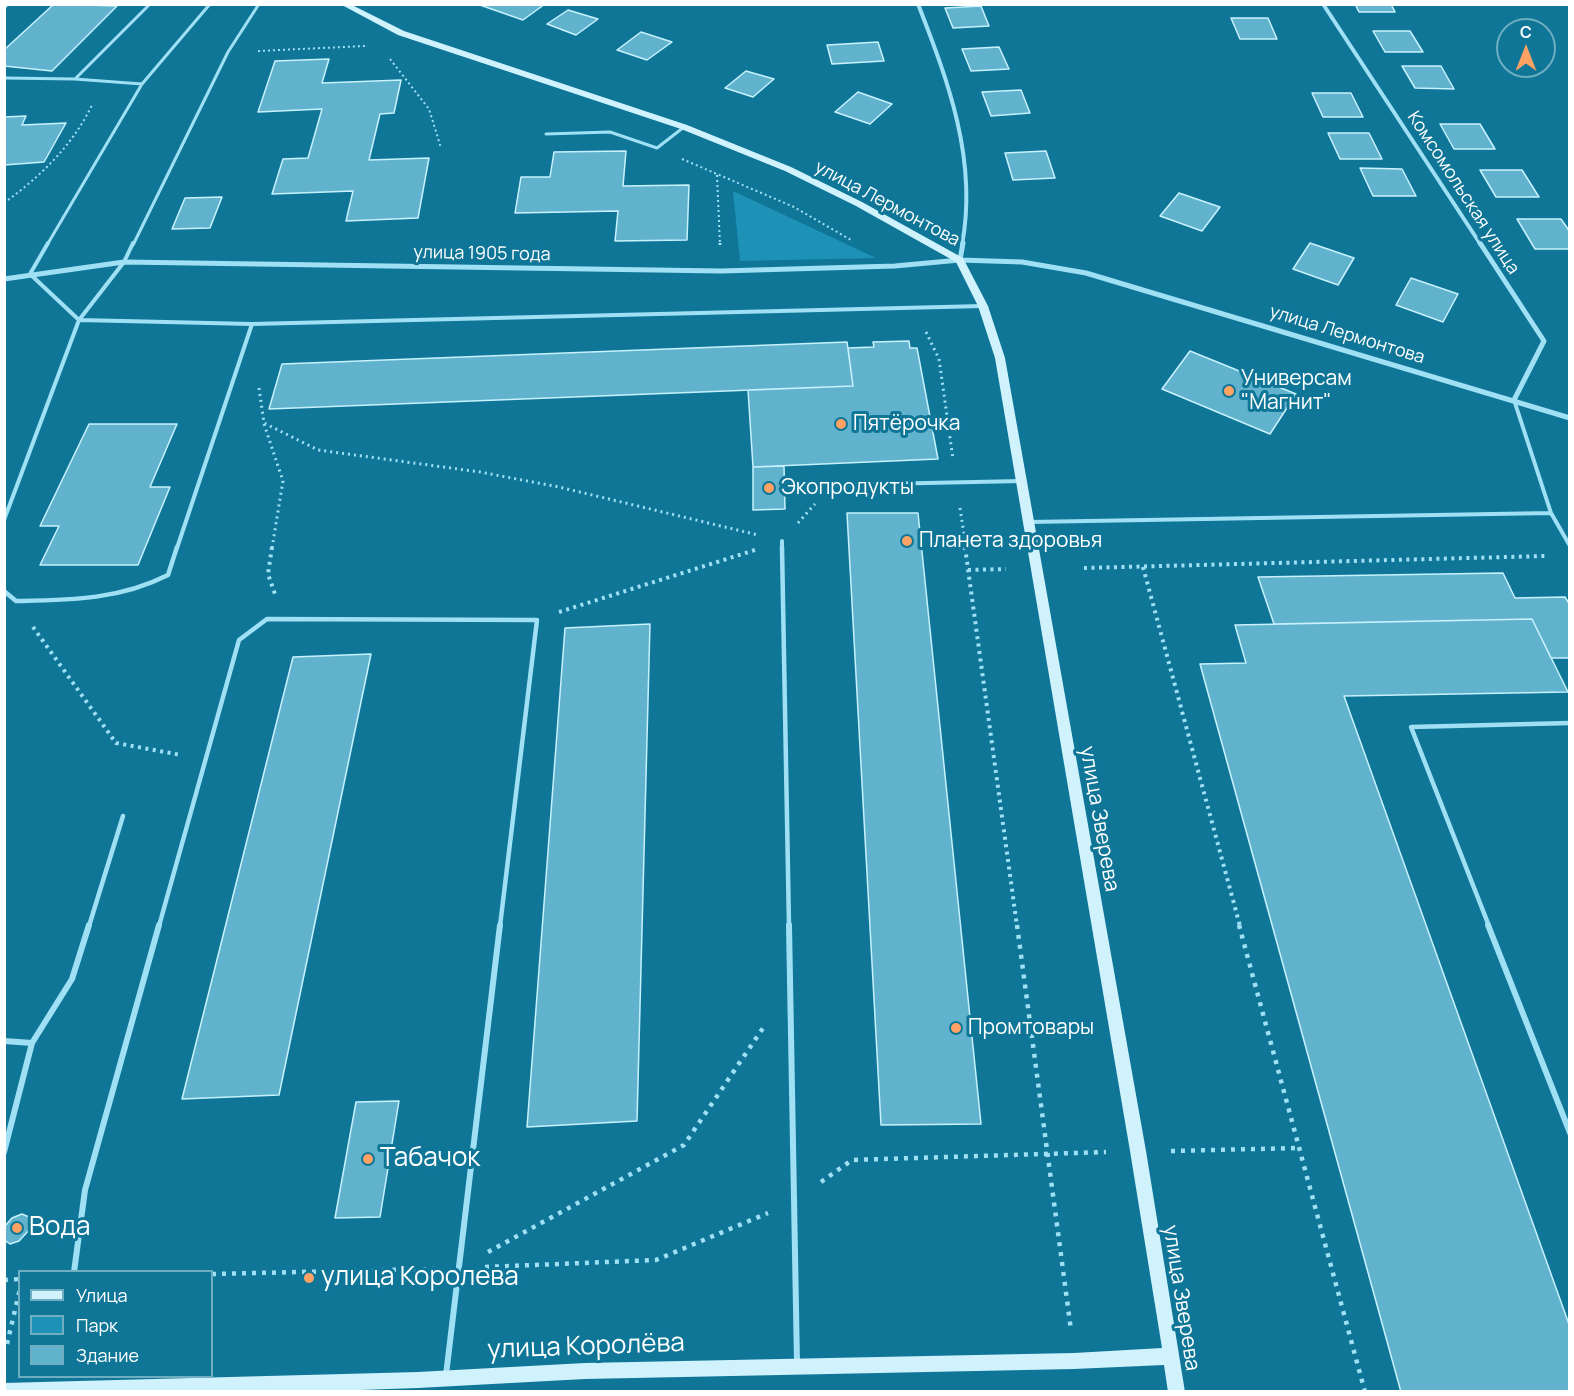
<!DOCTYPE html>
<meta charset="utf-8">
<style>
body{margin:0}
#map{position:relative;width:1574px;height:1396px;overflow:hidden;background:#0f7698;font-family:Manrope,sans-serif}
canvas{display:block}
.frame{position:absolute;inset:0;border:6px solid #fff;pointer-events:none}
.legend{position:absolute;left:18px;top:1270px;width:195px;height:108px;box-sizing:border-box;background:#0f7698;border:2px solid #6fadc1;margin:0;padding:8px 10px;list-style:none;font-size:18px;color:#fff}
.legend li{display:flex;align-items:center;gap:12px;height:30px}
.legend b{width:30px;border:2px solid #6fadc1}
.north{position:absolute;left:1496px;top:18px;width:60px;height:60px;box-sizing:border-box;background:#0f7698;border:2px solid #6fadc1;border-radius:50%;rotate:0deg;font-size:16px;font-weight:700;line-height:24px;text-align:center;color:#fff}
.north::after{content:'';display:block;margin:auto;width:21px;height:27px;background:#ffa264;clip-path:polygon(50% 0,100% 100%,50% 72%,0 100%)}
</style>
<div id="map">
<canvas width="1574" height="1396"></canvas>
<div class="frame"></div>
<ul class="legend">
<li><b style="height:8px;background:#d0f2fd"></b>Улица</li>
<li><b style="height:16px;background:#1e91b6"></b>Парк</li>
<li><b style="height:16px;background:#61b3cd"></b>Здание</li>
</ul>
<div class="north">С</div>
</div>
<script>
const c = document.querySelector('canvas').getContext('2d');
c.lineJoin = 'round';
function fill(path, color) { c.fillStyle = color; c.fill(path, 'evenodd'); }
function trace(path, color, width, dash) { c.strokeStyle = color; c.lineWidth = width; c.lineCap = dash ? 'butt' : 'round'; c.setLineDash(dash || []); c.stroke(path); }
function drawText(font, color, halo, rows, align = 'center') {
  c.font = font + ' Manrope,sans-serif'; c.lineWidth = 6; c.setLineDash([]); c.textBaseline = 'middle'; c.strokeStyle = halo; c.fillStyle = color; for (const [text, x, y, turn = 0] of rows) {
    c.save(); c.translate(x, y); c.rotate((+turn || 0) * Math.PI / 180); c.textAlign = isNaN(turn) ? turn : align; if (halo) c.strokeText(text, 0, 0); c.fillText(text, 0, 0); c.restore();
  }
}
const green = new Path2D(`
 M733 191 876 258 740 261Z`);
const building = new Path2D(`
 M54 4 117 6 52 71 4 66V50Z
 M477 4H545L523 20Z
 M1355 4H1391L1395 12H1359Z
 M981 6 989 26 953 28 945 8Z
 M568 10 598 19 576 35 547 24Z
 M1231 18H1268L1277 39H1240Z
 M1373 31H1410L1423 52H1385Z
 M641 32 672 42 647 60 617 50Z
 M878 42 884 61 832 64 827 45Z
 M999 47 1009 69 971 71 962 49Z
 M329 59 322 83 401 80 394 113 380 114 369 160 429 158 418 218 346 221 353 191 272 194 283 159 308 158 322 109 258 112 275 61Z
 M1402 66H1441L1454 89 1415 88Z
 M746 71 774 79 753 97 725 88Z
 M1021 90 1030 113 991 116 982 92Z
 M858 92 892 104 870 124 835 112Z
 M1312 93H1351L1363 117H1323Z
 M26 116 22 125 66 123 44 162 4 165V117Z
 M1440 124H1480L1495 149H1454Z
 M1328 133H1369L1382 159H1340Z
 M626 151 623 186 689 185 687 240 615 241 618 211 515 213 521 177H550L554 152Z
 M1046 151 1055 178 1013 180 1005 153Z
 M1360 168 1402 169 1416 196H1373Z
 M1480 170H1522L1539 197H1496Z
 M1179 193 1220 207 1202 231 1160 216Z
 M222 197 210 228 172 229 185 198Z
 M1517 219H1561L1570 232V249H1535Z
 M1310 243 1354 258 1338 285 1293 269Z
 M1411 278 1458 294 1443 322 1396 305Z
 M909 341 910 348H917L938 459 753 467 748 390 853 386 848 348 874 347 873 342Z
 M847 342 853 386 269 409 282 364Z
 M1190 351 1296 394 1270 434 1162 389Z
 M89 424H177L150 487H170L138 565H40L59 526H40Z
 M784 466 785 509 753 510V467Z
 M847 513H918L981 1124 881 1125Z
 M1503 573 1515 598 1565 597 1570 605V658H1551L1532 619 1274 624 1258 577Z
 M1532 619 1568 692 1344 696 1570 1327V1392H1401L1200 664 1246 663 1235 625Z
 M650 624 637 1121 527 1127 565 628Z
 M371 654 279 1095 182 1099 293 657Z
 M399 1101 380 1217 335 1218 356 1102Z
 M22 1214 29 1217 30 1229 19 1241 10 1244 4 1240 5 1226 12 1218Z`);
const pathFar3 = new Path2D(`
 M258 51 365 46
 M390 59 429 109 441 148
 M682 159 794 207 851 240
 M717 175 720 245
 M4 203C40 177 73 145 92 105`);
const pathFar2 = new Path2D(`
 M720 243V247
 M926 332 939 359 953 459
 M259 388 264 423 318 450 480 472 559 487 758 535
 M264 424 283 481 272 548
 M960 508 966 548
 M798 523 815 504`);
const pathFar1 = new Path2D(`
 M272 547 268 574 275 594
 M965 547 1017 926
 M1143 567 1240 926
 M1084 568 1545 556
 M968 570 1006 569
 M559 612 755 550
 M33 627 116 743 181 755`);
const path = new Path2D(`
 M1017 925 1071 1330
 M1239 925 1365 1392
 M1171 1151 1299 1148
 M821 1182 852 1160 1106 1152
 M488 1252 684 1145 763 1028
 M485 1267 656 1260 768 1213
 M212 1274 433 1269
 M4 1280 20 1279
 M7 1344 20 1289`);
const serviceFar3 = new Path2D(`
 M4 8 8 4
 M4 78 75 79
 M142 84 210 4
 M546 134 610 132 657 148 684 127
 M47 245 142 84 75 79 150 4
 M133 245 228 52 259 4`);
const serviceFar2 = new Path2D(`
 M48 243 30 274 79 320 252 324 983 306
 M832 485 1022 481
 M1551 513 1570 546
 M4 520 79 320 124 262 133 243
 M1029 522 1551 513 1514 400
 M782 541V548
 M177 548 252 324`);
const serviceFar1 = new Path2D(`
 M782 547 789 926
 M4 591 16 601C69 600 119 600 168 575L177 547
 M89 926 123 816
 M159 926 239 640 267 619 537 620 500 926
 M1489 926 1411 727 1570 723`);
const service = new Path2D(`
 M789 925 797 1363
 M1488 925 1570 1133
 M4 1041 32 1043
 M4 1152 32 1043 72 979 89 925
 M74 1272 85 1190 159 925
 M446 1375 500 925`);
const minorFar1 = new Path2D(`
 M918 4C948 81 978 160 962 245
 M1323 4 1481 245`);
const minor = new Path2D(`
 M1480 243 1544 341 1514 400
 M960 260 963 243
 M4 279 124 262 721 271 895 266 960 260 1022 262 1086 273 1570 418`);
const secondary = new Path2D(`
 M340 4H350L404 31 687 125 791 167 862 202 963 258 988 306 1005 358 1146 1151 1185 1392H1168L1164 1365 1074 1369 585 1379 418 1388 302 1392H4V1383L418 1372 585 1363 1074 1353 1162 1348 1130 1151 995 358 978 306 956 262 856 206 785 171 681 129 398 35Z`);
const markers = [
 [1229,391,6,"#ffa264"],
 [841,424,6,"#ffa264"],
 [769,488,6,"#ffa264"],
 [907,541,6,"#ffa264"],
 [956,1028,6,"#ffa264"],
 [368,1159,6,"#ffa264"],
 [17,1228,6,"#ffa264"],
 [309,1278,6,"#ffa264"]
];
const farStreetnames = [
 ["Комсомольская улица",1463,193,57],
 ["улица Лермонтова",887,204,28],
 ["улица 1905 года",482,254,1],
 ["улица Лермонтова",1347,335,17]
];
const poiNames = [
 ["Универсам",1241,379],
 ["\"Магнит\"",1241,403],
 ["Пятёрочка",853,424],
 ["Экопродукты",781,488],
 ["Планета здоровья",919,541],
 ["Промтовары",968,1028]
];
const streetNames = [
 ["улица Зверева",1099,819,80],
 ["улица Зверева",1181,1298,81]
];
const nearPoinames = [
 ["Табачок",380,1159],
 ["Вода",29,1228],
 ["улица Королева",321,1278]
];
const nearStreetnames = [
 ["улица Королёва",586,1347,-2]
];
fill(green, '#1e91b6');
fill(building, '#61b3cd');
trace(building, '#c8f1fe', 1.5);
trace(pathFar3, '#a0e0f5', 2, [2, 3]);
trace(pathFar2, '#a0e0f5', 3, [2, 4]);
trace(pathFar1, '#a0e0f5', 4, [3, 4.5]);
trace(path, '#a0e0f5', 4.5, [4, 6]);
trace(serviceFar3, '#a0e0f5', 3);
trace(serviceFar2, '#a0e0f5', 4);
trace(serviceFar1, '#a0e0f5', 4.5);
trace(service, '#a0e0f5', 6);
trace(minorFar1, '#a0e0f5', 4);
trace(minor, '#a0e0f5', 5);
fill(secondary, '#d0f2fd');
for (const [x, y, r, color] of markers) { const dot = new Path2D(); dot.arc(x, y, r, 0, 2 * Math.PI); c.fillStyle = color; c.fill(dot); trace(dot, '#0f7698', 2); }
drawText('18px', '#fff', '#0f7698', farStreetnames);
drawText('21px', '#fff', '#0f7698', poiNames, 'left');
drawText('21px', '#fff', '#0f7698', streetNames);
drawText('26px', '#fff', '#0f7698', nearPoinames, 'left');
drawText('26px', '#fff', '#0f7698', nearStreetnames);
</script>
